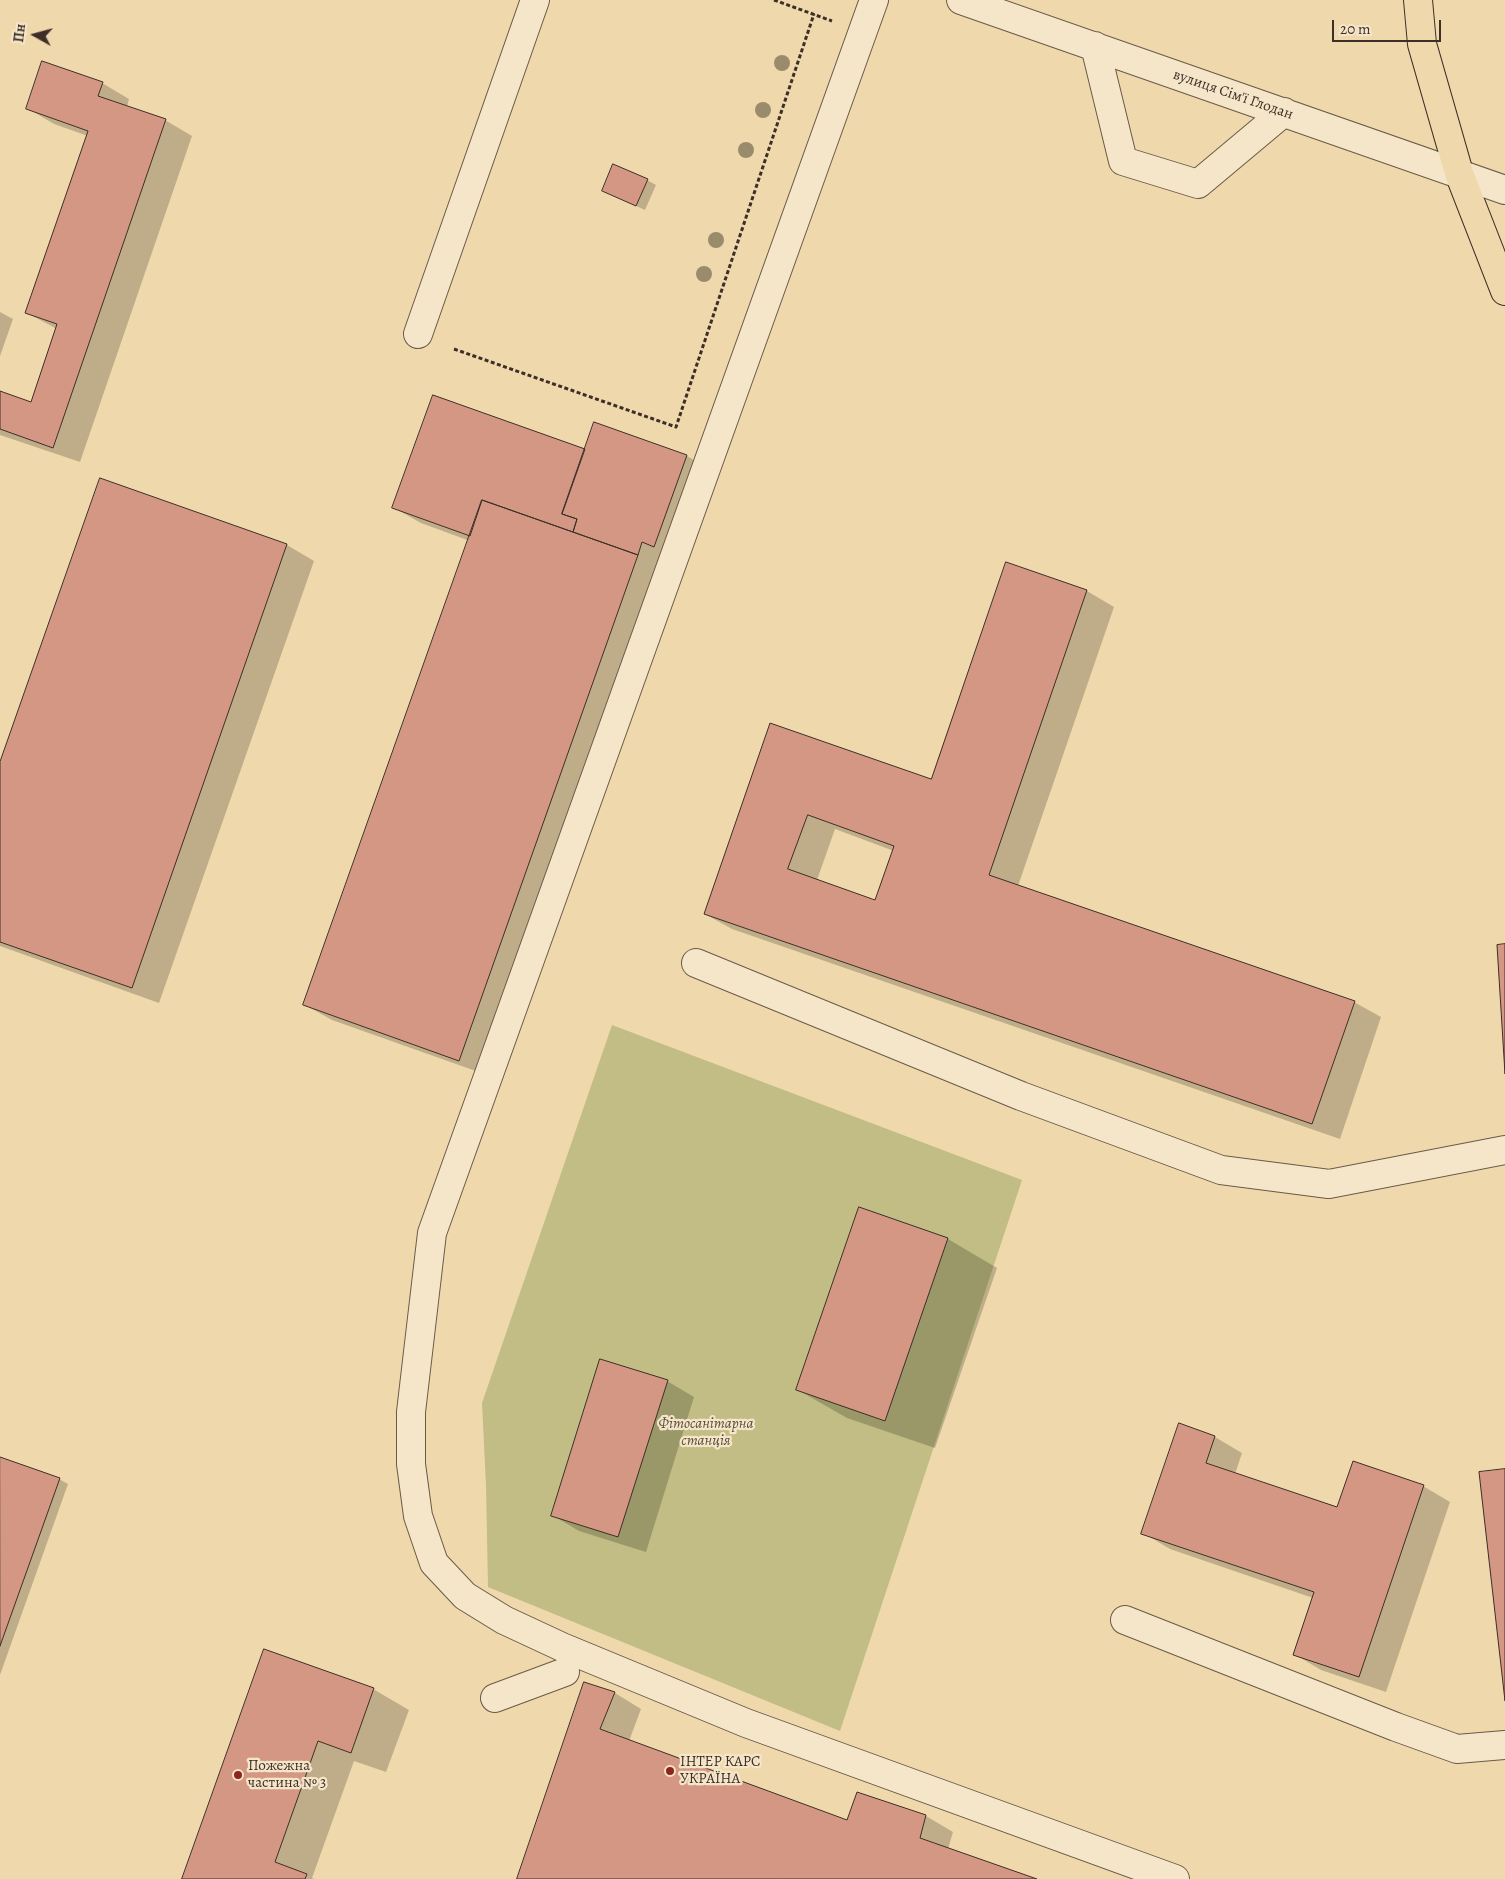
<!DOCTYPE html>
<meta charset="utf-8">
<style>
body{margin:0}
#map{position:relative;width:1505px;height:1879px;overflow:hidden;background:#efd9ac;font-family:Alegreya,serif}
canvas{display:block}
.north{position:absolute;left:10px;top:10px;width:50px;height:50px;-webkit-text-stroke:4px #f5e6c9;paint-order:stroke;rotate:277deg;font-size:14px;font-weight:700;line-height:20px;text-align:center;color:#3d2f27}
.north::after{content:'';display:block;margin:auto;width:18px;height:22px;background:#3d2f27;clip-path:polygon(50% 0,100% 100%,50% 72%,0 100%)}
.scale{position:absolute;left:1332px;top:20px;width:109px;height:22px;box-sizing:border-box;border:2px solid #3d2f27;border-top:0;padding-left:6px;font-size:15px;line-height:18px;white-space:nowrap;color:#3d2f27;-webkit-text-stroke:4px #f5e6c9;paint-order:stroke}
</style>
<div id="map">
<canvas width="1505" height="1879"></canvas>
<div class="north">Пн</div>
<div class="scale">20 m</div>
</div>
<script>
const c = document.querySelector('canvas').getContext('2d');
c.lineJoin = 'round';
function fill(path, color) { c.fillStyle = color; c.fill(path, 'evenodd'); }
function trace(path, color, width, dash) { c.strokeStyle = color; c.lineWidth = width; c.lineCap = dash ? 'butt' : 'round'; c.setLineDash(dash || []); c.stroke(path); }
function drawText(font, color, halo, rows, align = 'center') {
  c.font = font + ' Alegreya,serif'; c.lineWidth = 4.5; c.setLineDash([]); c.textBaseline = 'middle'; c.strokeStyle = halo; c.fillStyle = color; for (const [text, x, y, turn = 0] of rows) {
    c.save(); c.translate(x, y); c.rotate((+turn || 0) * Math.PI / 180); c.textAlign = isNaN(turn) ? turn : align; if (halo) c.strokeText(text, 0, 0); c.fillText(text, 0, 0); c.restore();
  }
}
const green = new Path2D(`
 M612 1025 1022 1180 840 1731 488 1587 486 1485 482 1403Z`);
const shadow = new Path2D(`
 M102 83 129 99 127 107 165 120 192 136 80 462 0 435V392L32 403 57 329 27 313 88 136 54 124 27 108Z
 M647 180 656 185 645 210 603 191Z
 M0 312 13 319 0 356Z
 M586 451 687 456 714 472 487 1075 332 1020 305 1005 470 541 421 523 394 508Z
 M101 479 287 545 314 561 159 1003 0 946V766Z
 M1007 564 1087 591 1114 607 1018 886 1354 1002 1381 1017 1340 1139 732 929 705 914 771 725 932 781ZM835 829 894 851 875 901 817 880Z
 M860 1209 948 1239 997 1268 935 1448 847 1418 798 1390Z
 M667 1381 694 1397 646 1552 579 1531 552 1515Z
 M1180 1425 1215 1437 1242 1453 1235 1474 1337 1509 1423 1486 1450 1502 1386 1692 1321 1670 1294 1654 1313 1598 1170 1549 1143 1533Z
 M0 1458 59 1479 68 1484 0 1675Z
 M265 1650 373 1689 409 1710 386 1772 354 1761 312 1878 314 1879H183Z
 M585 1683 615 1693 641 1709 629 1741 848 1821 858 1793 926 1816 953 1832 948 1849 1034 1879H518Z`);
const building = new Path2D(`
 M42 61 103 82 98 96 166 119 53 448 0 429V391L31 402 57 324 25 313 88 131 26 109Z
 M613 164 648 179 636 206 602 191Z
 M433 395 585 449 562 514 577 519 573 532 482 500 470 536 392 508Z
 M594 422 687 455 654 547 642 542 638 555 573 532 577 519 562 514Z
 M100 478 287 544 132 988 0 942V762Z
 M482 500 638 555 459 1061 303 1005Z
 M1006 562 1087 590 989 875 1355 1001 1312 1124 704 914 770 723 931 779ZM808 815 894 846 875 900 788 869Z
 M1505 944V1074L1497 945Z
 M859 1207 948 1238 885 1421 796 1390Z
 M600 1359 668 1380 618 1537 551 1516Z
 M1179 1423 1215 1436 1206 1463 1337 1507 1353 1461 1424 1485 1359 1677 1293 1655 1314 1592 1141 1534Z
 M0 1457 60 1478 0 1646Z
 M1505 1469V1701L1479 1472Z
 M264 1649 374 1688 351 1753 318 1741 275 1862 307 1874 305 1879H182Z
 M584 1682 615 1692 600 1729 847 1820 857 1792 926 1815 920 1838 1037 1879H517Z`);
const path = new Path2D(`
 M774 0 832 21
 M454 349 676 427 814 14`);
const minor = new Path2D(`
 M874 0 432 1233 411 1412V1464L418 1516 434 1563 465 1596 504 1620 562 1647 746 1723 1175 1879
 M961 0 1505 190
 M1095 46 1123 161 1198 184 1284 112
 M418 334 535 0
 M696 963 1021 1096 1221 1170 1329 1184 1505 1150
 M1125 1620 1396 1727 1457 1749 1505 1745
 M495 1698 565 1672`);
const major = new Path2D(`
 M1418 0 1422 44 1459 173 1505 291`);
const trees = [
 [782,63],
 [763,110],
 [746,150],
 [716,240],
 [704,274]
];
const markers = [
 [670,1771,5,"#8f2418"],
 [238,1775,5,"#8f2418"]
];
const streetNames = [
 ["вулиця Сім'ї Глодан",1233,95,19]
];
const parkNames = [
 ["Фітосанітарна",706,1424],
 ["станція",706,1441]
];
const poiNames = [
 ["ІНТЕР КАРС",680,1762],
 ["УКРАЇНА",680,1779],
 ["Пожежна",248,1766],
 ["частина № 3",248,1783]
];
fill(green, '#c1bd84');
fill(shadow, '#0003');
fill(building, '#d49783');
trace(building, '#3d2f27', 1);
trace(minor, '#6a5a48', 30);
trace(major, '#3d2f27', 30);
trace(path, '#3d2f27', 3, [4, 2.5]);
trace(minor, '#f5e6c9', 28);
trace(major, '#efd9ac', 28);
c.fillStyle = '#9b8b6d';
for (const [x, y] of trees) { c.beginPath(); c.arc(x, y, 8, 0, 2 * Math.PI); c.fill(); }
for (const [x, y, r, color] of markers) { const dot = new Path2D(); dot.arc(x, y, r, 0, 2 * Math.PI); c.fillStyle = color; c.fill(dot); trace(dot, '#f5e6c9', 2); }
drawText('15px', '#3d2f27', '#f5e6c9', streetNames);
drawText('italic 15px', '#574b3a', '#f5e6c9', parkNames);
drawText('15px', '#3d2f27', '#f5e6c9', poiNames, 'left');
</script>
